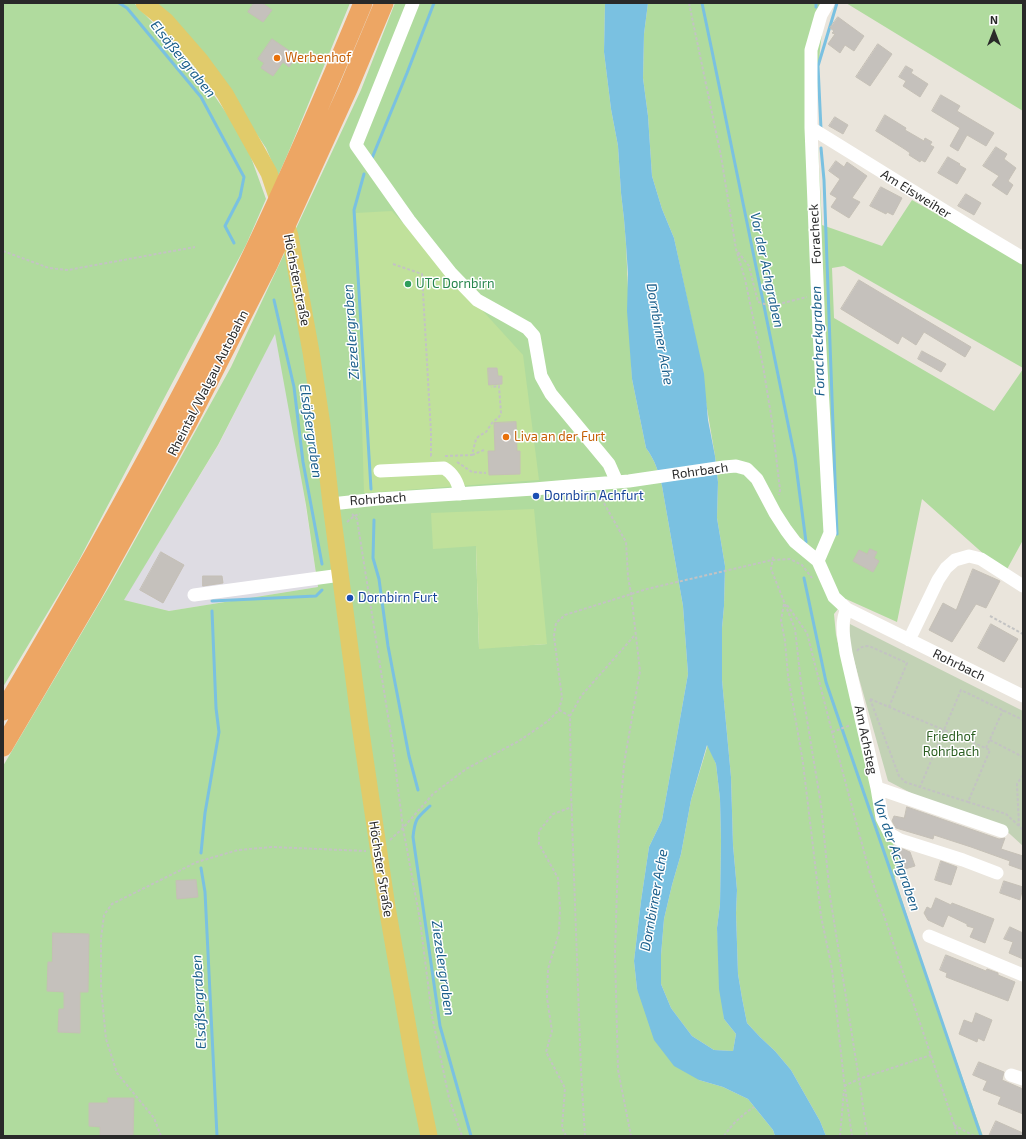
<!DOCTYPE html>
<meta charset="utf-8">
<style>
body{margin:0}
#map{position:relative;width:1026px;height:1139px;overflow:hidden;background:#eae5dc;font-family:"Exo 2",sans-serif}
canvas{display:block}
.frame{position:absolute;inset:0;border:4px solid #292929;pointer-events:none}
.north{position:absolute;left:974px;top:12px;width:40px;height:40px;-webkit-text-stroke:3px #fff;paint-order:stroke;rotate:0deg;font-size:11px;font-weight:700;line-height:16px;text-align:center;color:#292929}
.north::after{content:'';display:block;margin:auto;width:14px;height:18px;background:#292929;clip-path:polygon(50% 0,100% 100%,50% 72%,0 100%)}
</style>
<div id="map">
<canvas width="1026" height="1139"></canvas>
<div class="frame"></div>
<div class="north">N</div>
</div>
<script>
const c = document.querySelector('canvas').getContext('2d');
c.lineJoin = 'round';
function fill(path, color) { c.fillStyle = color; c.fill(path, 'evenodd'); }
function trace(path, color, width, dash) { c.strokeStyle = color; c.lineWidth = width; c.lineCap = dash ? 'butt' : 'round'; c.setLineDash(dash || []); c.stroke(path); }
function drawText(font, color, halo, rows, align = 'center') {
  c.font = font + ' "Exo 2",sans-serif'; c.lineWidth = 3; c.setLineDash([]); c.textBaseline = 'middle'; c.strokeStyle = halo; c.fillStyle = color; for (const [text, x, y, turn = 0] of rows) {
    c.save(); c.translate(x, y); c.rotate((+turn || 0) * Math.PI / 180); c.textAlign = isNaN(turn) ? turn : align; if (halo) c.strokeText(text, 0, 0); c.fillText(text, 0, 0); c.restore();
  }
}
const industrial = new Path2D(`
 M275 333 297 448 318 587 169 611 123 600 218 446Z`);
const green = new Path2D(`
 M3 3H134L192 64 244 138 266 199 246 245 189 351 78 562 3 687Z
 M151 3H350L289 151 278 176 266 148 227 90Z
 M395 3H605L604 52 611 109 618 146 621 193 624 219 626 244 632 379 646 448C655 460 659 473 662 486L683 606 688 674 662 820 649 847 641 901 634 961 637 989 699 1080 723 1087 748 1099 773 1130 775 1136H3V766L110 585 231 367 361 90ZM275 334 306 505 318 587 169 611 124 600 218 445ZM476 546 547 644 479 648Z
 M648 3H826L820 49 816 107 822 225 882 246 912 200 1023 263V368L844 266 832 268 834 318 994 411 1023 369V540L1005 573 922 499 897 622 846 599 834 614 836 635 870 776 899 861 895 878 924 969 983 1136H826L820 1121 791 1070 775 1051 760 1037 747 1023 742 998 738 974 736 913 737 890 733 845 731 777 722 680V628L724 606 725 566 717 518 718 482 715 456 694 331 674 238 662 209 652 176 648 116 643 78 644 34Z
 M846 3H1023V111Z
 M708 744 716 764 720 799 721 841 720 904 717 928 724 1019 736 1034 733 1051 714 1050 692 1036 671 1008 661 984V955L664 919 672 885 681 854 691 800Z`);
const cemetery = new Path2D(`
 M850 624 1023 711V846L1000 825 926 801 888 781 849 643Z`);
const pitch = new Path2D(`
 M392 211 523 355 539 480 364 493 356 213Z
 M534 509 547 644 479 649 476 546 433 549 431 513Z`);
const water = new Path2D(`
 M605 3H648L644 34 643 78 648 116 652 176 662 209 674 238 704 374 708 420 715 456 718 482 717 518 725 566 724 606 722 628V680L731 777 733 845 737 890 736 913 738 974 742 998 747 1023 760 1037 775 1051 791 1070 820 1121 826 1136H775L773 1130 748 1099 723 1087 699 1080 674 1066 654 1040 637 989 634 961 641 901 649 847 662 820 688 674 683 606 662 486C659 473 655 460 646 448L632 379 627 311 628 274 626 244 624 219 621 193 618 146 611 109 604 52ZM707 745 716 764 720 799 721 841 720 904 717 928 719 989 724 1019 736 1034 733 1051 714 1050 692 1036 671 1008 661 984V955L664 919 672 885 681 854 691 800Z`);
const stream = new Path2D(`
 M119 3 127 8 201 97 244 177 240 197 225 226 234 243
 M702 3 712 51 795 458 806 542
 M816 7V3
 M821 129 818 66 837 3
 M821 148 824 180 837 534
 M372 158 407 73 434 3
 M364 174 354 210 371 489
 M274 300 294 387 303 462 322 564
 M374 520 373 558 379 579 388 646 409 756 418 790
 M804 578 826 682 981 1136
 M212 601 316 596 322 590
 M430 806C417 818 415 818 413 837L440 1026 471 1136
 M201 853 205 813 219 732 216 708 212 611
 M201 868 205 892 217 1136`);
const building = new Path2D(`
 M254 3H262L272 10 263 22 248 12Z
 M838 17 864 36 854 51 845 45 840 53 828 44 835 34 832 33 834 31 830 28Z
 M272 39 297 56 289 67 283 62 273 76 261 68 264 63 258 59Z
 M878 44 892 54 870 86 856 77Z
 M906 66 913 70 911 73 928 84 920 97 903 86 906 81 899 77Z
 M941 95 960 106 957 111 994 133 986 146 967 135 958 151 950 146 960 128 932 111Z
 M885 115 906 128 905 130 924 141 925 138 932 142 930 145 934 147 925 162 921 160 920 162 909 155 910 153 906 150 876 131Z
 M835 117 848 125 843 134 829 126Z
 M996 147 1007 154 1004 159 1016 168 1008 181 1013 185 1007 195 992 185 999 176 983 166Z
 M948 157 960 164 959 165 966 169 957 184 938 173Z
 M836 161 844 167 847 162 867 176 852 198 860 202 849 218 831 207 837 198 830 194 840 179 829 171Z
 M881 187 902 198 893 215 887 212 886 214 870 206Z
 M966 194 981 203 974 215 958 206Z
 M859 280 971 347 965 357 924 332 916 345 902 336 898 344 841 309Z
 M922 351 946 364 941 372 918 359Z
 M488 368H497L498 376H502V384L489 385Z
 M516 422 517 451H520V474L489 475 488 451H495L494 423Z
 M870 549 877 552 874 558 879 561 873 572 853 561 859 550 867 554Z
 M161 552 184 565 163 603 140 590Z
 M973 569 1000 581 986 608 976 604 952 642 929 630 943 603 956 610Z
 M203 576H222L223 583 203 586Z
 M991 624 1018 639 1004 662 978 648Z
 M907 807 999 839 1005 838 1001 849 1023 856V870L1009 865 1010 861 971 847 934 835 933 839 896 828 892 821 894 816 904 818Z
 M903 849 910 852 915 866 905 869 898 851Z
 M941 861 957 867 951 885 935 880Z
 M196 880 198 897 177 899 176 881Z
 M1004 881 1023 887 1020 900 1000 893Z
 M936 898 951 905 952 903 994 919 985 943 970 937 974 928 967 926V924L948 915 943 927 928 920 924 913 927 907 931 909Z
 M1010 927 1023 933V959L1009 953 1013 942 1004 939Z
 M53 933 89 934 88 992H80V1033L58 1032 59 1009H64V992L47 991 48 962H52Z
 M946 955 986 971 987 969 998 973V975L1015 982 1008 1001 946 977 947 973 940 970Z
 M976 1013 992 1020 984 1041 978 1038 977 1042 959 1034 964 1020 972 1023Z
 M979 1062 1004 1072 1002 1080 1023 1089V1114L998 1104 1001 1097 983 1090 987 1081 973 1075Z
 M108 1098H134L133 1136H100V1127L89 1126V1103H108Z
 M996 1121 1023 1133V1136H989Z`);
const path = new Path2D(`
 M689 3 721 156 736 249 745 279 763 366 772 421 780 490 779 495
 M3 251 49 268 68 270 195 247
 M738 252 749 266 758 302 771 306 807 297
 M393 264 422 274 431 433V456H432
 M472 455 484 450
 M445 456 472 455 476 439 479 436 486 432 492 423 499 417 501 413 499 386 491 387
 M457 462 472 472 486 473
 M600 494 605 505 626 542 628 577 631 593 640 671 624 764 619 826 615 953 618 1070 631 1136
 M352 514 357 519 393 748 403 828 420 920 432 1016 449 1098 462 1136
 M347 522 354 516 360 514
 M773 557 771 569 795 629 801 683 821 805 830 896 861 1092 867 1136
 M784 604 781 620 785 641 788 676 794 710 803 763 814 855 821 916 832 969 844 1081 852 1136
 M787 605 807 633 832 732 870 874 958 1136
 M990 616 1023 634
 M857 651C860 647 864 646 869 646L907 663 889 707
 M870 699 899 776 905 782 920 787
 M870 699 944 730 920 787 968 802
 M559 710 570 716
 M832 732 851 725
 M990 740 1023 757
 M986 748 1003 710
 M1023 775 1017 784 1019 826 1023 830
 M1019 826 1006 814 968 802 990 750 944 730 961 690 1023 720
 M390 840 403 828 433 794 466 769 519 741 548 721 559 710 562 698 554 636 556 623 565 615 647 589 772 560 790 559 802 565 812 578
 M844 1086 859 1079 931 1055
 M954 1125 974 1136
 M161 1136 154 1118 117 1073 106 1039 101 988V938L104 915 112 904 197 862 238 850 272 847 366 851
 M566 1136 562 1128 565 1088 546 1052 552 1031 547 998 548 969 559 933 560 908 558 878 539 844V831L553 814 572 807
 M585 1136 581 1071 571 792 570 716 581 696 635 635
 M724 1136C732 1124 742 1115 754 1107
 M840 1136 844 1090`);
const minor = new Path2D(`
 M413 3 356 145 409 220 451 273 477 300 504 315 527 328 534 336 541 376 551 394 609 464 617 482
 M811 128 971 227 1023 258
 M380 471 444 468C454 474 458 482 460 494
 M331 504 378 499 534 489 629 481 724 467 736 466 747 469 757 479 775 513 786 530 795 542 818 561 834 597 847 609 1023 696
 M818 561 830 533 819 331 811 128V50L821 15 828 3
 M194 595 341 575
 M847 609C840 623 844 639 846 653L877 788 1002 831
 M909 640 938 580 946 568 955 560 969 556 981 559 1023 586
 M877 788 882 818 890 834 900 840 963 860 997 873
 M929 936 1023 975
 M1011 1075 1023 1079`);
const major = new Path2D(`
 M144 3 166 21 200 60 225 94 269 173 290 236 311 352 322 425 331 504 360 725 387 907 415 1068 429 1136`);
const highway = new Path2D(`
 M3 711C34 660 63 608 93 556 140 472 186 388 229 302 278 204 321 104 363 3
 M3 747 93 594 188 422 268 265 348 89 384 3`);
const markers = [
 [277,58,4,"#e8710a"],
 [408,284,4,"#2e9e5b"],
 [506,437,4,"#e8710a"],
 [536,496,4,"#1a4fb4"],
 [350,598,4,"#1a4fb4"]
];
const foodNames = [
 ["Werbenhof",285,58],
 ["Liva an der Furt",514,437]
];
const streetNames = [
 ["Am Eisweiher",916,194,32],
 ["Foracheck",815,234,-93],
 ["Höchsterstraße",297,280,79],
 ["Rheintal/Walgau Autobahn",208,383,-63],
 ["Rohrbach",700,471,-8],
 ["Rohrbach",378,499,-4],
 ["Rohrbach",959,665,26],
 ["Am Achsteg",866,740,78],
 ["Höchster Straße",381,869,81]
];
const leisureNames = [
 ["UTC Dornbirn",416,284]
];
const transitNames = [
 ["Dornbirn Achfurt",544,496],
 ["Dornbirn Furt",358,598]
];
const parkNames = [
 ["Friedhof",951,737],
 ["Rohrbach",951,752]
];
const waterNames = [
 ["Elsäßergraben",183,59,51],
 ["Vor der Achgraben",767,270,78],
 ["Ziezelergraben",351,332,-94],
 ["Dornbirner Ache",660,334,80],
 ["Foracheckgraben",818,341,-92],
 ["Elsäßergraben",311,431,82],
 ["Vor der Achgraben",897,855,71],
 ["Dornbirner Ache",654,900,-80],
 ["Ziezelergraben",443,968,82],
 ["Elsäßergraben",199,1002,-93]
];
fill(industrial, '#dedce3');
fill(green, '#b0db9e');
fill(cemetery, '#c2d2b5');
fill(pitch, '#c0e19b');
fill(water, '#7ac1e1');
trace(stream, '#7ac1e1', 3);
fill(building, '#c5c1bc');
trace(building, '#c5c0b6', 1);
trace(path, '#c3c3c3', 2, [3, 2]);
trace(minor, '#fff', 13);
trace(major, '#e1cb6a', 17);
trace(highway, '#eda664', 19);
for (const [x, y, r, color] of markers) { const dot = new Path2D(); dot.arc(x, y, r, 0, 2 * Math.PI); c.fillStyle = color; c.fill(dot); trace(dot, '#fff', 1.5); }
drawText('13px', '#c56008', '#fff', foodNames, 'left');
drawText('13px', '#292929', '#fff', streetNames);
drawText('13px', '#27864d', '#fff', leisureNames, 'left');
drawText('13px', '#164399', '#fff', transitNames, 'left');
drawText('13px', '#2b5e21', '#fff', parkNames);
drawText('italic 14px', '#1b5f8b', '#fff', waterNames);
</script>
